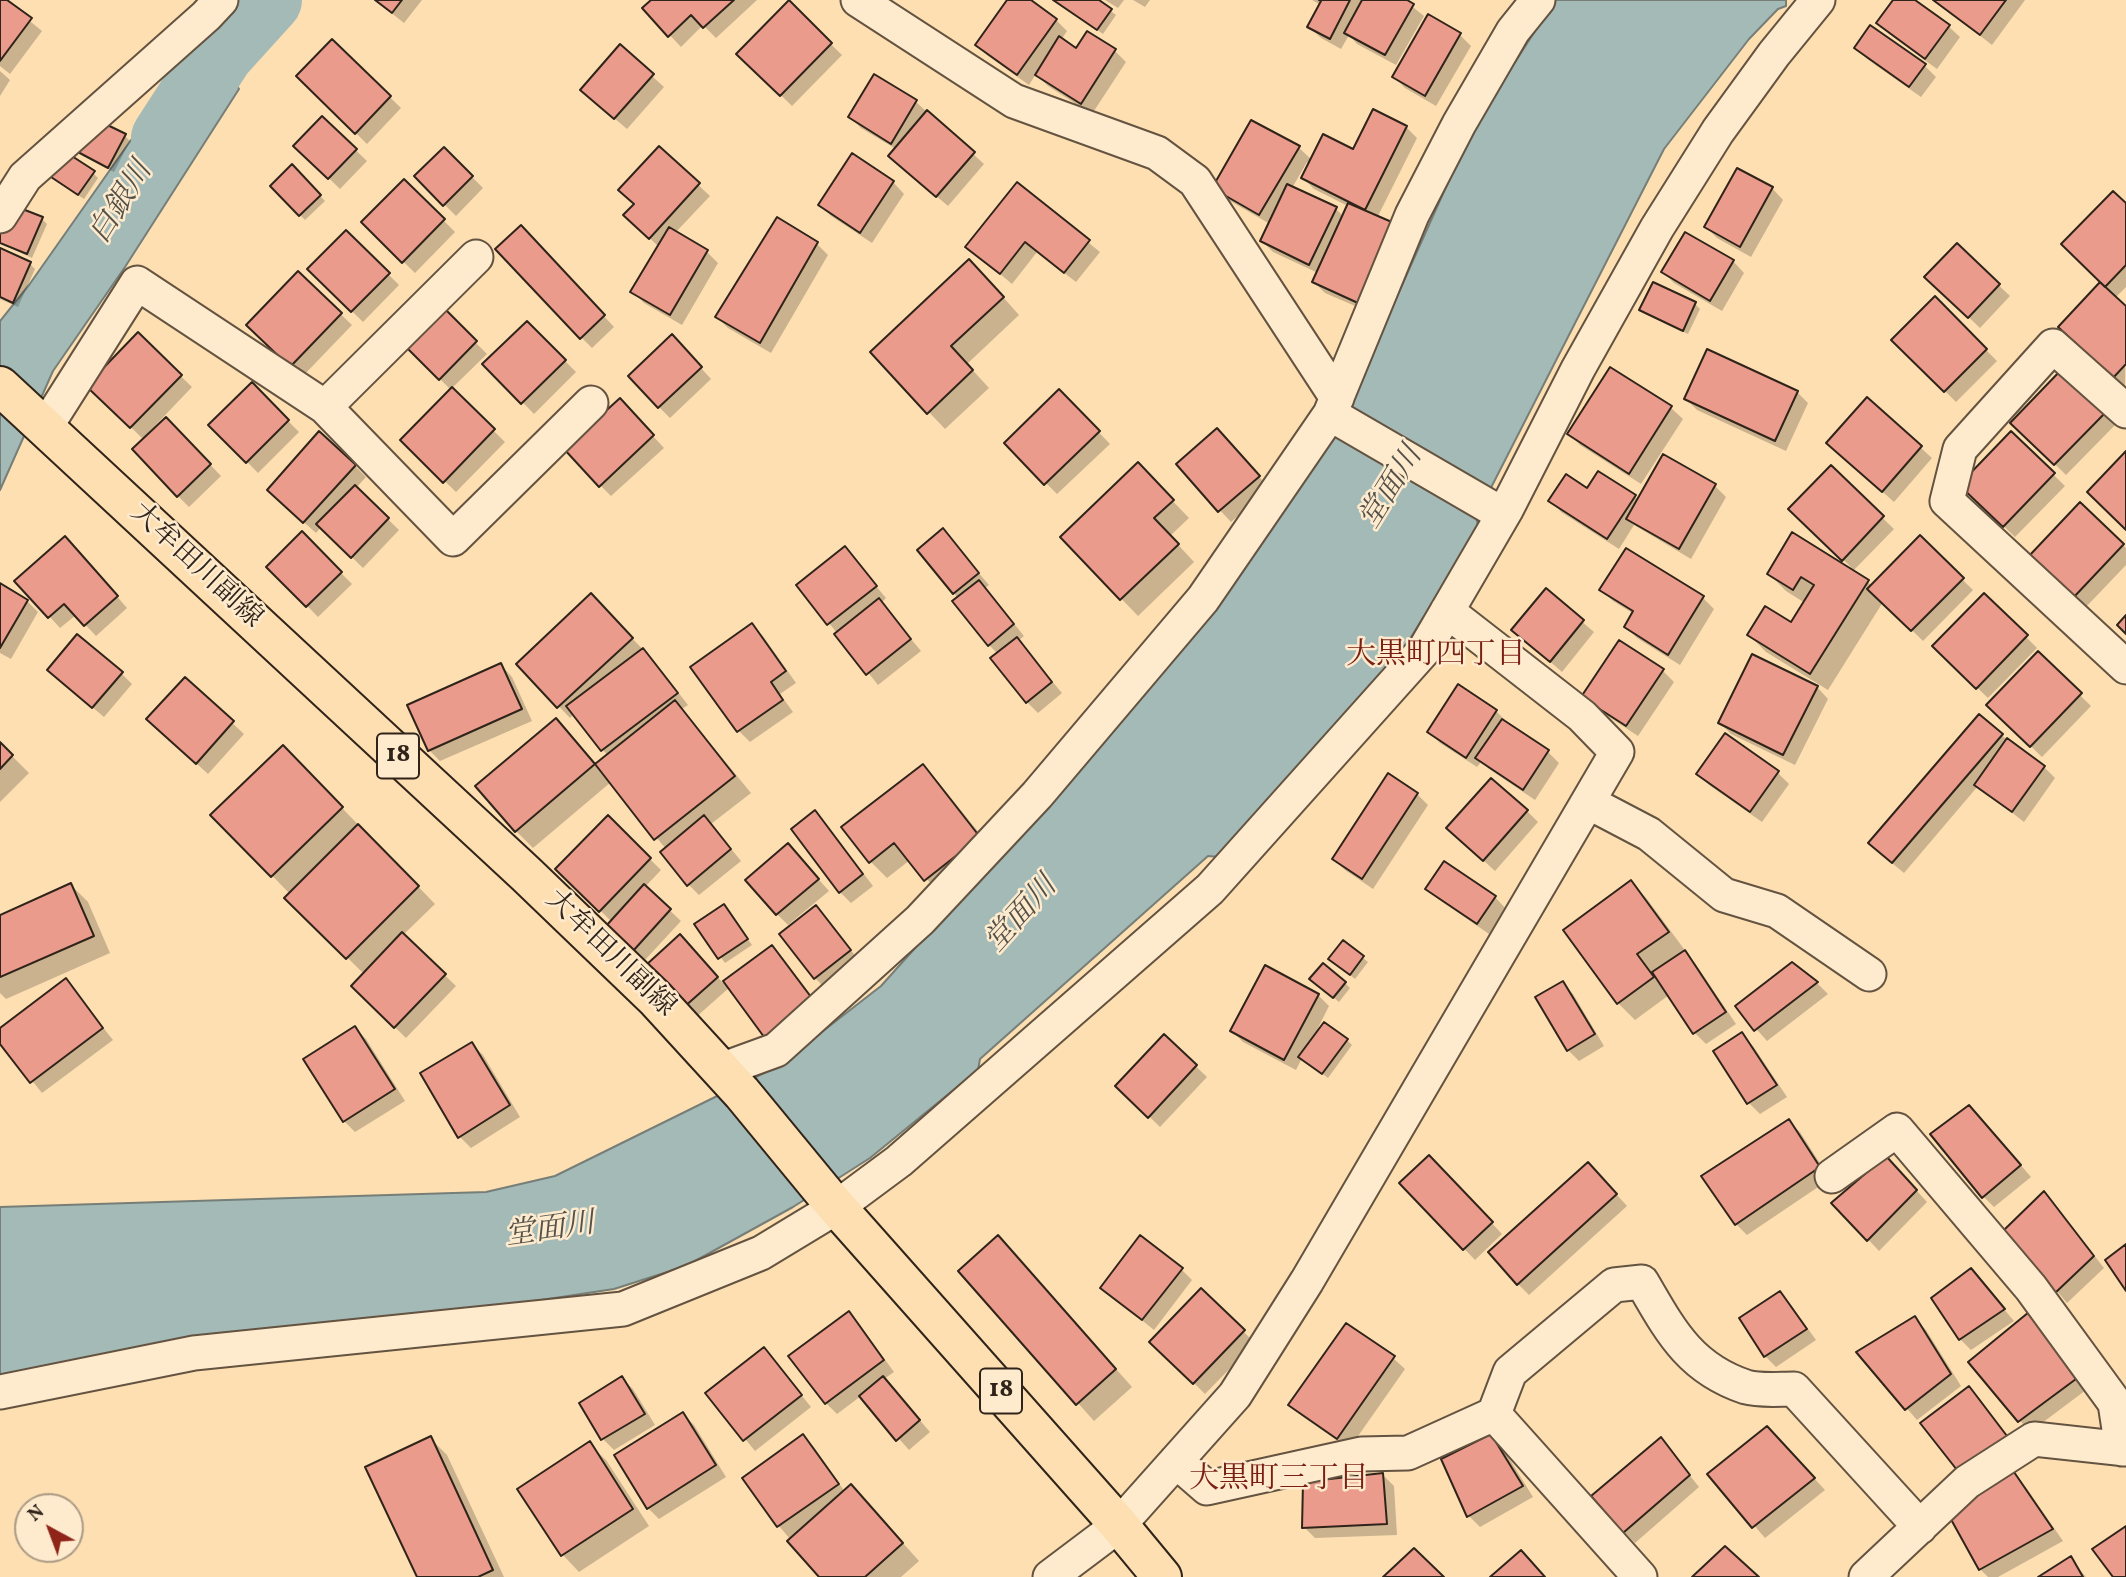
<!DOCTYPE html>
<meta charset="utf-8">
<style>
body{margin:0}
#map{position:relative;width:2126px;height:1577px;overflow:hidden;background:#fddfb2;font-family:Vollkorn,serif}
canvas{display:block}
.north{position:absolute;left:14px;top:1493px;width:70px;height:70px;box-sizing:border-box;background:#feeacd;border:2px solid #ac9b85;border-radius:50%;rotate:319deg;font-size:19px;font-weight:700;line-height:28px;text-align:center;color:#30241a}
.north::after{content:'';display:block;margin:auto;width:24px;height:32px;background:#8f2418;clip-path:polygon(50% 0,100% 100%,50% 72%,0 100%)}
</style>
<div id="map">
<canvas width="2126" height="1577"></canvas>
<div class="north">N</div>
</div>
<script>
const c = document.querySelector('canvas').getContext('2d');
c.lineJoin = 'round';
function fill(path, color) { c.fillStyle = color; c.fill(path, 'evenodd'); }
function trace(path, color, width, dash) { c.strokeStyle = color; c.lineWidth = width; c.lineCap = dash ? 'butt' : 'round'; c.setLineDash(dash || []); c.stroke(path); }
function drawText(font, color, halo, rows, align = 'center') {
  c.font = font + ' Vollkorn,"Noto Serif JP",serif'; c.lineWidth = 5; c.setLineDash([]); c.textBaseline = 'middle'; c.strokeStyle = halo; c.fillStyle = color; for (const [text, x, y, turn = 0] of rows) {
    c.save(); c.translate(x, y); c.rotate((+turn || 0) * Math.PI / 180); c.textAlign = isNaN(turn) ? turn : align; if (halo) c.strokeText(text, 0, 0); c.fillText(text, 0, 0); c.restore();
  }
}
const water = new Path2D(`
 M1555 0H1786V6L1778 9 1749 39 1664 149 1476 517 1479 529 1396 661 1220 857 1208 856 980 1059 978 1070 870 1158 793 1207 686 1266 614 1289 0 1382V1207L486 1192 555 1176 778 1066 881 986 1048 800 1337 430 1472 129Z
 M201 49 240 77 235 83 239 89 125 267 53 371 0 490V321L29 285 143 123 163 99 169 82 189 51 195 58Z`);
const shadow = new Path2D(`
 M0 0H4L42 31 10 74 0 66Z
 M375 0H422L404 23Z
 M654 0H757L716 38 703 25 681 47 645 9Z
 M1009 0H1028L1056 20 1067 31 1061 40 1077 51 1114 50 1126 62 1092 114 1048 86 1036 74 1029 85 988 56 977 45Z
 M1055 0H1096L1116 15 1103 34Z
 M1105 0H1124L1118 8Z
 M1133 0H1150L1145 7Z
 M1312 0H1404L1424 16 1396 65 1357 44 1349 35 1341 49 1321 38 1309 27 1321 5Z
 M1895 0H1912L1948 26 1960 37 1937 69 1889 34 1878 23Z
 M1934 0H2025L1992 45Z
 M789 3 842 55 792 106 739 54Z
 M1429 16 1460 35 1471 46 1436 106 1405 88 1394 77Z
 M1871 27 1925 66 1936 77 1921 97 1867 59 1856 47Z
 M332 41 401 108 367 144 298 76Z
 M620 47 664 87 627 129 594 101Z
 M0 71 10 80 0 96Z
 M875 76 916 102 984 164 948 206 902 167 896 149 861 128 850 117Z
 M322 118 367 161 340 189 296 146Z
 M1406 127 1417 138 1377 218 1369 312 1325 293 1314 282 1318 273 1273 252 1262 241 1270 224 1225 198 1214 187 1298 147 1312 160 1354 151ZM1307 162 1310 164 1303 178 1314 189 1348 206 1343 216 1336 209 1292 188Z
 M125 136 130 141 114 172 83 156 78 151Z
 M659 148 710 196 675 233 707 252 718 263 682 325 644 303 633 292 659 247 637 226 636 204Z
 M444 149 483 188 456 216 416 176Z
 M292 167 325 201 305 220 272 186Z
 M93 173 98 178 84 199 52 178Z
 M404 181 455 232 415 273 363 222Z
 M893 182 904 194 872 243 831 216 820 205Z
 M1017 185 1100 252 1076 282 1037 252 1012 284 968 247Z
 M1772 188 1783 200 1751 257 1717 238 1706 227Z
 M2126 205V287L2115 298 2126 309 2125 387 2072 338 2103 282Z
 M42 219 47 224 32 258 0 243V237Z
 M346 232 399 285 363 322 309 269Z
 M532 238 614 327 592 348 581 337Z
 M817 244 828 255 771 353 728 328 717 317Z
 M1957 246 2010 296 1980 328 1927 277Z
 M0 251 30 264 35 269 18 307 0 299Z
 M1733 261 1744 273 1722 311 1674 283 1663 272Z
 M298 273 352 325 302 377 248 325Z
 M986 278 1019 315 967 364 989 388 945 429 872 352Z
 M1935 299 1997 361 1956 402 1894 340Z
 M1695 304 1700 309 1688 334 1646 314 1641 309Z
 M443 310 487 354 451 389 505 442 456 492 402 440 451 390 407 346Z
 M527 323 576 372 534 414 485 364Z
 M138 335 192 387 148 433 150 435 177 430 221 476 189 507 178 496 144 440 89 386Z
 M683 348 711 379 670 418 659 407Z
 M1611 369 1671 408 1683 419 1641 484 1580 445 1569 434Z
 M2062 372 2116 424 2066 475 2013 423Z
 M252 385 299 432 258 473 211 425Z
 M1059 391 1110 444 1057 494 1006 443Z
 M1797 392 1808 403 1786 451 1697 410 1686 399Z
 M1867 399 1932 458 1894 502 1840 454Z
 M631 412 664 448 611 496 600 485Z
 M2011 433 2065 486 2015 537 1961 485Z
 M1228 441 1269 488 1231 522 1178 465Z
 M1664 457 1715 486 1726 497 1691 559 1634 525 1619 549 1561 512 1550 500 1587 490 1634 496 1639 500Z
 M1138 465 1189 518 1170 536 1194 562 1138 616 1062 537Z
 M355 466 366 477 356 488 399 530 363 568 321 527 316 533 280 501Z
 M1831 468 1894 529 1854 570 1791 509Z
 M2080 504 2126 548V565L2085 608 2031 556Z
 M943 531 989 585 985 588 1024 636 1018 641 1062 693 1038 713 1027 702 998 654 989 645 954 593Z
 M302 534 352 584 318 617 269 567Z
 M1793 535 1873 586 1920 538 1973 590 1923 641 1883 602 1828 690 1766 652 1749 635 1791 624 1805 603 1786 591 1769 574Z
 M76 549 127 608 96 636 76 615 60 628 17 581Z
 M845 549 886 598 881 603 921 651 878 685 799 585Z
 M0 585 27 601 38 612 11 659 0 653Z
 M1601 590 1703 598 1714 609 1680 665 1637 638 1626 627 1634 614 1613 601Z
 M1546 591 1594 632 1562 672 1514 630Z
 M1984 595 2037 648 1988 698 1934 646Z
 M602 607 654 661 688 705 682 709 751 793 711 824 741 861 699 895 688 884 666 849 611 782 533 848 516 831 556 720 597 765 608 756 574 714 570 718 518 664Z
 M751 625 763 636 796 683 780 694 793 712 750 742 739 731 693 668Z
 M2038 654 2091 706 2042 757 1988 705Z
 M501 665 512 677 532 721 440 761 429 750Z
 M1663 671 1674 682 1638 736 1594 707Z
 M121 673 132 684 104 717 61 681Z
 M185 679 244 734 208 774 160 730Z
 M1817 687 1828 699 1795 765 1731 734 1720 723Z
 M1496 711 1507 722 1506 724 1548 752 1559 763 1535 800 1489 769 1481 762 1477 767 1440 743 1429 732Z
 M2001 735 2044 767 2055 778 2024 822 1978 786 1904 873 1881 854Z
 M0 744 29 773 0 802Z
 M283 747 435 904 403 935 456 986 406 1038 353 986 364 974 287 898 290 894 213 815Z
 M922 766 939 783 996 854 943 897 910 860 887 878 871 862Z
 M1778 773 1789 784 1762 822 1709 785 1698 774Z
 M1417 794 1428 805 1373 889 1345 870 1334 859Z
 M1527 811 1538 822 1495 871 1460 839Z
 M815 813 826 824 873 886 851 903 840 892Z
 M608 818 661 870 645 887 681 921 645 960 620 937 612 922 558 869Z
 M788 845 829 891 788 925 777 914Z
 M1631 882 1647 899 1684 949 1683 950 1695 963 1736 1024 1706 1044 1695 1033 1669 995 1635 1020 1618 1003Z
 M71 885 88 902 110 953 6 999 0 993V917Z
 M1427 888 1495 897 1506 909 1489 934 1438 899Z
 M724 906 752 945 725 963 697 924Z
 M827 919 860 962 826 989 815 978Z
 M1343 943 1368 962 1355 979 1330 959Z
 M772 947 783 958 827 1016 730 987 695 1018 684 1007 691 948 723 983Z
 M66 981 113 1040 42 1093 0 1041V1030Z
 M1345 983 1350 988 1339 1002 1317 984Z
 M1562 983 1573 994 1604 1046 1579 1061 1568 1050Z
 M1817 983 1828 994 1767 1041 1737 1007Z
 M1318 995 1329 1006 1315 1034 1347 1040 1352 1045 1328 1078 1302 1058 1296 1070 1243 1042 1232 1031Z
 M355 1028 366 1039 405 1101 355 1132 344 1121Z
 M1742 1035 1753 1046 1787 1097 1760 1114 1749 1103 1715 1052Z
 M1164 1036 1207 1077 1160 1127 1118 1086Z
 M472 1044 483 1055 520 1117 471 1148 459 1136Z
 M1980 1118 2031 1177 1994 1207 1983 1196Z
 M1788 1121 1800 1132 1830 1179 1747 1235 1736 1224Z
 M1440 1168 1502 1234 1475 1260 1402 1183Z
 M1897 1169 1927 1202 1879 1251 1834 1203Z
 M1599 1175 1627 1206 1529 1295 1518 1284Z
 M2055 1205 2104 1268 2067 1303 2006 1230Z
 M1015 1255 1132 1387 1094 1421 960 1271Z
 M1181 1269 1192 1280 1154 1330 1102 1288Z
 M1971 1270 2014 1321 1971 1350 1960 1339Z
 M1201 1290 1255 1343 1205 1394 1152 1341Z
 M1780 1294 1791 1305 1816 1340 1776 1367 1765 1356 1742 1319Z
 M848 1313 859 1324 894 1372 884 1379 930 1432 909 1450 861 1396 837 1414 826 1403Z
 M1915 1318 1926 1330 1961 1386 1917 1420 1859 1353Z
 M2040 1326 2086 1390 2030 1432 1970 1363Z
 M764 1349 811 1407 755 1451 708 1393Z
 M1393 1358 1405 1369 1349 1449 1302 1416 1290 1405Z
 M622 1378 633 1389 655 1425 614 1450 603 1439 581 1404Z
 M1969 1388 1980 1399 2016 1448 1969 1480Z
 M683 1414 694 1425 726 1477 659 1519 648 1508Z
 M803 1436 814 1447 845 1492 868 1504 919 1561 901 1577H822L779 1526 745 1478Z
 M1491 1436 1502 1447 1533 1497 1480 1527 1469 1516Z
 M430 1438 447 1455 504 1577H419Z
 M1661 1439 1699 1487 1635 1543 1624 1532Z
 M1778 1439 1825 1490 1765 1538 1710 1474Z
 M589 1444 606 1460 649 1526 579 1572 563 1555 520 1490Z
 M1383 1475 1394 1486 1397 1535 1315 1538 1304 1527Z
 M2013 1475 2025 1486 2063 1541 1998 1577H1988L1980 1569 1950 1514Z
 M2070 1558 2086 1577H2042Z`);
const river = new Path2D(`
 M165 138 220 53 268 0`);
const building = new Path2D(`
 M0 0H7L32 18 0 61Z
 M375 0H402L392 13Z
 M651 0H734L703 28 691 15 668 37 642 8Z
 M789 0 832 43 780 96 736 54Z
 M1007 0H1031L1057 19 1017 75 975 45Z
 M1053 0H1099L1112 9 1097 30Z
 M1319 0H1350L1330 39 1307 27 1321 1Z
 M1362 0H1407L1414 4 1385 55 1344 33Z
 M1893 0H1915L1950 25 1925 59 1876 23Z
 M1933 0H2006L1980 35Z
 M1428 14 1461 33 1425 96 1392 77Z
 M1870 25 1926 64 1909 87 1854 48Z
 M1087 31 1116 49 1081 104 1035 75 1059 36 1076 48Z
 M332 39 391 96 355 134 296 76Z
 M620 44 654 74 614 119 580 90Z
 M874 74 917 100 891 144 848 117Z
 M1373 109 1407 126 1365 210 1301 178 1323 134 1353 149Z
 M927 110 975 152 936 197 888 156Z
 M322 116 357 149 328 179 293 146Z
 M93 118 126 134 108 168 76 151Z
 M1251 120 1300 146 1259 215 1212 188Z
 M659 146 700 183 649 239 623 215 634 204 618 190Z
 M444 147 473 176 443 206 414 176Z
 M61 149 95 171 78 195 45 173Z
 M852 153 894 181 860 233 818 205Z
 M292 164 321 195 299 216 270 186Z
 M1737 168 1773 187 1740 247 1704 227Z
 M404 179 445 219 402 263 361 222Z
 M1017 182 1090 240 1064 273 1025 242 1000 274 965 247Z
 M1287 184 1337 207 1309 265 1260 241Z
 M2113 191 2126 203V265L2105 287 2061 244Z
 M1348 203 1394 223 1358 303 1312 282Z
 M12 205 43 217 27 254 0 243V233Z
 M777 217 818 242 760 343 715 317Z
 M521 225 605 315 580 339 495 249Z
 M669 227 708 250 670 315 630 292Z
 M346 230 390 273 351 312 307 269Z
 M1685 232 1734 260 1710 301 1661 272Z
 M1957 243 2000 284 1968 318 1924 277Z
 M0 248 31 262 13 303 0 297Z
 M969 259 1004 297 951 346 973 370 927 414 870 352Z
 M298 271 342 313 290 367 246 325Z
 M1653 282 1696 302 1683 331 1639 310Z
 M2100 282 2126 306V364L2113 378 2058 327Z
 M1935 296 1987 349 1944 392 1891 340Z
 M443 307 477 341 439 380 405 346Z
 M527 321 566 360 521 404 482 364Z
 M138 332 182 375 130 428 86 386Z
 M672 334 702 367 658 408 628 376Z
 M1707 349 1798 391 1775 441 1684 399Z
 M1610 367 1672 406 1629 474 1567 434Z
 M2062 369 2106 412 2054 465 2010 423Z
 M252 382 289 420 246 463 208 425Z
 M452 387 495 429 443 483 400 440Z
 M1059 389 1100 431 1044 485 1004 443Z
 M1867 397 1922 446 1882 492 1826 443Z
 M620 398 654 435 599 487 564 449Z
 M166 417 211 464 177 497 132 449Z
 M1217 428 1260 476 1218 512 1176 464Z
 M319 431 356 465 303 523 267 490Z
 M2011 431 2055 473 2003 527 1959 485Z
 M2126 451V530L2087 492Z
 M1663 454 1716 484 1679 549 1626 519Z
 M1138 462 1174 500 1154 518 1179 544 1120 600 1060 537Z
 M1831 465 1884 516 1842 561 1788 509Z
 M1598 471 1636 495 1607 539 1548 501 1566 474 1587 488Z
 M355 485 389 518 351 558 316 524Z
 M2080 502 2124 544 2073 598 2029 556Z
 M943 528 979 573 953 594 917 550Z
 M302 531 342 572 306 607 266 567Z
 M1792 532 1869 580 1810 674 1747 635 1765 606 1791 622 1814 585 1801 577 1793 590 1767 574Z
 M1920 535 1964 578 1911 631 1867 589Z
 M65 536 118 596 84 626 64 604 48 618 14 581Z
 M845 546 877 586 827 625 796 585Z
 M1626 548 1704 596 1668 655 1624 627 1633 611 1599 590Z
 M979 580 1014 624 988 646 952 601Z
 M0 583 28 600 0 648Z
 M1546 588 1584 620 1550 662 1511 630Z
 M591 593 633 638 557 708 516 664Z
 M1984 593 2028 635 1976 689 1932 646Z
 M879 598 911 639 866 675 834 634Z
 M2126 615V634L2117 625Z
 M752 623 786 671 771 682 783 700 737 732 690 667Z
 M77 634 123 672 92 708 47 670Z
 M1017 637 1052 682 1026 703 990 658Z
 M1619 640 1664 669 1626 726 1581 697Z
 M643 648 678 693 601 751 566 706Z
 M2038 651 2082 693 2030 747 1986 705Z
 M1752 654 1818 686 1783 755 1718 723Z
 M501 663 522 709 428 751 407 705Z
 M185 677 234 721 196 764 146 719Z
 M1458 684 1497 710 1466 758 1427 732Z
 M675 700 735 776 654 840 595 764Z
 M1979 714 2003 734 1892 863 1868 843Z
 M556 718 595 764 515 832 475 786Z
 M1502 719 1549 750 1523 790 1475 758Z
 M1725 733 1779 771 1750 812 1696 774Z
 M2007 738 2045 766 2012 812 1974 785Z
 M0 742 13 755 0 769Z
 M283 745 343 807 271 877 210 815Z
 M923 764 980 837 924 881 894 843 869 863 841 827Z
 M1388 773 1418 793 1362 879 1332 859Z
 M1491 778 1528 810 1483 861 1446 828Z
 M815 810 863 874 839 893 791 829Z
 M608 815 651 858 599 912 555 869Z
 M704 815 731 849 687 886 660 852Z
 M358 824 419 886 346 959 284 898Z
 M788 843 819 879 776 915 745 880Z
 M1444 861 1496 896 1477 924 1425 889Z
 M1631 880 1669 932 1637 954 1654 977 1617 1004 1563 930Z
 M71 883 94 936 0 977V915Z
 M644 884 671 909 633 951 606 926Z
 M724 904 748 939 718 959 694 924Z
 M816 905 851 950 814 979 779 934Z
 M402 932 446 974 394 1028 351 986Z
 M680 934 718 977 683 1008 645 966Z
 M1343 940 1364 956 1350 975 1328 959Z
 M772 945 817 1005 767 1041 723 981Z
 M1685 950 1726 1012 1693 1034 1652 972Z
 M1792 962 1818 982 1754 1031 1735 1006Z
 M1323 963 1346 982 1333 998 1309 979Z
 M1265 965 1319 994 1284 1060 1230 1031Z
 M66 978 103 1028 30 1083 0 1044V1028Z
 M1563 981 1595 1034 1567 1051 1535 997Z
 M1324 1022 1348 1039 1322 1074 1298 1057Z
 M355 1026 395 1089 343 1122 303 1059Z
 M1742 1032 1777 1085 1747 1104 1713 1051Z
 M1164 1034 1197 1065 1148 1118 1115 1086Z
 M472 1042 510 1105 458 1138 420 1073Z
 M1969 1105 2021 1165 1982 1198 1930 1134Z
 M1789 1119 1820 1167 1735 1225 1701 1176Z
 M1429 1155 1493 1222 1463 1250 1399 1183Z
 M1886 1156 1917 1190 1867 1241 1831 1203Z
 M1588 1162 1617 1194 1517 1285 1488 1252Z
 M2044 1191 2094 1256 2054 1294 2004 1230Z
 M998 1235 1116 1369 1076 1405 958 1271Z
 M1140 1235 1183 1268 1142 1320 1100 1288Z
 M2126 1244V1291L2105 1260Z
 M1971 1268 2005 1309 1959 1340 1931 1298Z
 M1201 1288 1245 1330 1193 1384 1149 1342Z
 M1780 1291 1807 1329 1764 1357 1739 1318Z
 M849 1311 884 1360 825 1404 788 1356Z
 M2029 1312 2076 1379 2018 1422 1968 1362Z
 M1915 1316 1951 1374 1905 1410 1856 1352Z
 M1346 1323 1395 1356 1337 1439 1288 1405Z
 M764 1347 802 1395 743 1441 705 1393Z
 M622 1376 645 1414 601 1440 579 1403Z
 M883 1376 920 1420 896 1441 859 1396Z
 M1969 1386 2007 1436 1957 1470 1920 1423Z
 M683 1412 716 1465 647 1509 614 1455Z
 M1767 1426 1815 1478 1752 1528 1707 1474Z
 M803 1434 839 1484 777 1527 742 1478Z
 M1491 1434 1523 1486 1467 1517 1441 1459Z
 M431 1436 493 1570 478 1577H417L365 1467Z
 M1661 1437 1690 1475 1623 1533 1591 1496Z
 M590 1441 633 1509 561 1556 517 1489Z
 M2014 1472 2053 1529 1979 1570 1948 1514Z
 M1383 1473 1387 1524 1302 1528 1303 1482Z
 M851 1484 903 1543 865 1577H819L787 1541Z
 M2126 1526V1577H2113L2092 1549Z
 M1725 1546 1759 1577H1692Z
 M1414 1548 1444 1577H1383Z
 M1521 1550 1545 1577H1490Z
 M2071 1556 2083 1577H2038Z`);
const minor = new Path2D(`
 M858 0 1014 101 1157 153 1195 181 1337 398
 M0 216 25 177 206 16 221 0
 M325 407 476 257
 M2126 411 2053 346 1960 449 1947 501 2126 667
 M1330 414 1490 507 1506 510
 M45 428 137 283 325 407 453 539 591 403
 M1588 802 1649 834 1724 895 1777 911 1869 974
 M721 1070 776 1050 920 920 1037 795 1203 599 1330 414 1412 215 1459 124 1513 31 1538 0
 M1832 1176 1897 1130 2031 1288 2115 1403 2122 1449
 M0 1392 194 1353 623 1309 761 1253 837 1207 899 1161 1210 889 1425 649 1506 510 1578 369 1657 228 1718 131 1774 54 1818 0
 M1494 1414 1640 1577
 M1176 1461 1207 1488 1361 1454 1408 1453 1494 1414 1510 1372 1614 1285 1642 1282C1670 1330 1689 1368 1746 1387 1760 1391 1779 1389 1794 1389L1920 1527
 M1050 1577 1119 1525 1235 1395 1307 1281 1617 752 1582 716 1447 611
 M1866 1577 1967 1482 2034 1439 2126 1449`);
const primary = new Path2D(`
 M0 386 526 874 655 998 742 1093 826 1195 1119 1525 1162 1577`);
const shields = [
 [398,756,42],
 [1001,1391,42]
];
const shieldNames = [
 ["18",398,756],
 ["18",1001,1391]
];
const streetNames = [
 ["大牟田川副線",195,567,43],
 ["大牟田川副線",609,955,44]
];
const waterNames = [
 ["白銀川",123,204,-58],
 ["堂面川",1393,489,-58],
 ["堂面川",1023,916,-48],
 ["堂面川",550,1232,-8]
];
const neighbourhoodNames = [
 ["大黒町四丁目",1436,657],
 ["大黒町三丁目",1279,1481]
];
fill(water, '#a4bab7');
trace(water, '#767e78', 2);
fill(shadow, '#0003');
trace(river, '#a4bab7', 68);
fill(building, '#ea9b8b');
trace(building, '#30241a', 2);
trace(minor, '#635340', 37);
trace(primary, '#30241a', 42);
trace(minor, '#feeacd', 33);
trace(primary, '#fddfb2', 38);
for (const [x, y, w] of shields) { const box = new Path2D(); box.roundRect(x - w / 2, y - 22.5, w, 45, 5); c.fillStyle = '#feeacd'; c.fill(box); trace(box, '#30241a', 2); }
drawText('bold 26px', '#30241a', null, shieldNames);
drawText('28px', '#30241a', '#feeacd', streetNames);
drawText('italic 30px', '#535149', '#feeacd', waterNames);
drawText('30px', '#7a1f14', '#feeacd', neighbourhoodNames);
</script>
